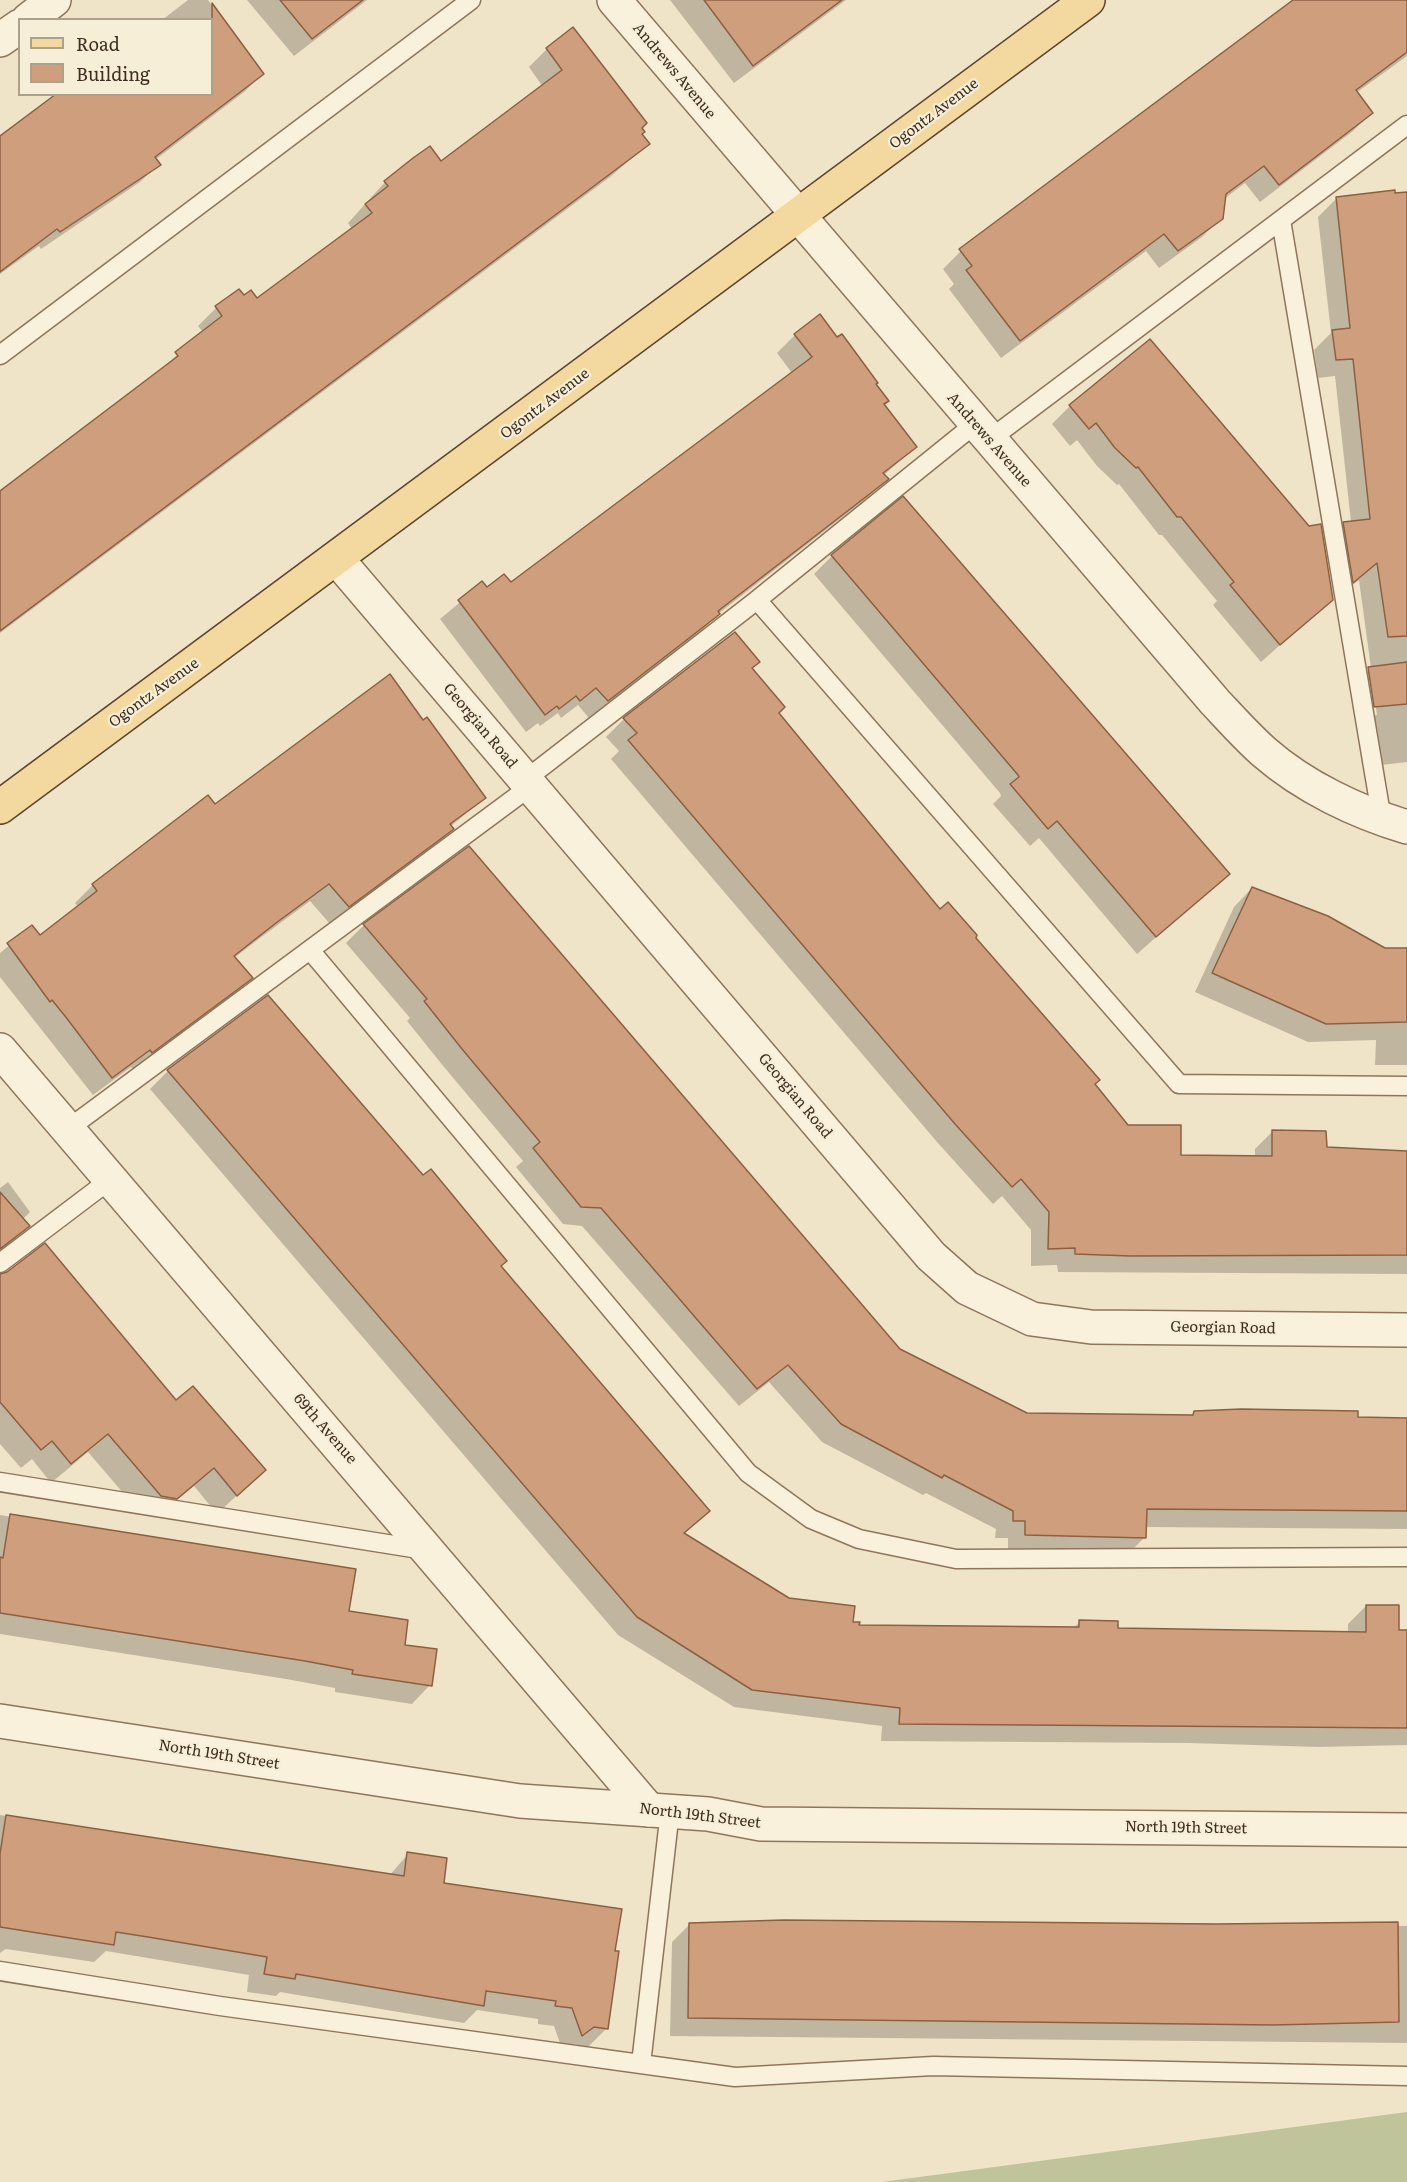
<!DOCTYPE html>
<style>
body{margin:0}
#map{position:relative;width:1407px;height:2182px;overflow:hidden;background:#f0e4c8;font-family:Literata,serif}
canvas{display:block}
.legend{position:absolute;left:18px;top:18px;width:195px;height:78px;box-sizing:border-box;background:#f7eed8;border:2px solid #ada18e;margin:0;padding:8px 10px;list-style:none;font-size:18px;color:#3d2e20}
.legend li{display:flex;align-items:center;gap:12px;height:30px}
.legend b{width:30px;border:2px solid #ada18e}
</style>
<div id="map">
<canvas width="1407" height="2182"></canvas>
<ul class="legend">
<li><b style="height:8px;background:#f3d9a0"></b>Road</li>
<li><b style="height:16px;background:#cf9f7d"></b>Building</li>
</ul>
</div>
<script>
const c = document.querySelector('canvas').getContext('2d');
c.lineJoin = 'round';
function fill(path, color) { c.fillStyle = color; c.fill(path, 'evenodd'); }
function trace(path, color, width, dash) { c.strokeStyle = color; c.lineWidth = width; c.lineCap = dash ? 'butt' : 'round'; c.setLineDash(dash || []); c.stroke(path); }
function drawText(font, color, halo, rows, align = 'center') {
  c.font = font + ' Literata,serif'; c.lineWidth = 4.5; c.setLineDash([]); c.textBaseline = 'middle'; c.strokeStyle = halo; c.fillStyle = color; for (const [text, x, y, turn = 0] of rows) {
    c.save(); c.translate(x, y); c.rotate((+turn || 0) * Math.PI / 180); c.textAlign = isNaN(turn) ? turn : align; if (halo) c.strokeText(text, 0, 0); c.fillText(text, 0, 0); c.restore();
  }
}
const cemetery = new Path2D(`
 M1407 2112V2182H882Z`);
const shadow = new Path2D(`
 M188 0H208L262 74 244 92 155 160 159 164 140 182 41 249 39 246 0 274V140L212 94V20H162Z
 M247 0H367L294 56Z
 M670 0H846L734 83Z
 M1298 0H1407V56L1356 93 1371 113 1353 131 1260 202 1245 183 1224 199 1221 218 1202 237 1159 268 1146 251 1001 358 949 289 954 284 943 269 961 251Z
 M547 49 640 128V134L648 144 610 177 0 633V493L158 372 203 332 198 326 216 308 244 297 257 300 352 229 348 223 385 182 441 163 543 87 529 67Z
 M1407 192V762L1381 765 1376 723 1357 725 1350 686 1371 668 1359 580 1335 599 1326 541 1344 523 1351 522 1335 376 1318 378 1314 350 1331 333 1318 217 1337 198ZM1369 681H1372L1377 715H1374Z
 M795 335 874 384 883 405 915 447 883 476 886 479 868 497 718 614 700 632 589 718 578 705 561 718 558 713 540 726 538 723 526 732 440 619 482 584 486 589 511 584 792 373 777 353Z
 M1070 406 1309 527 1332 599 1261 662 1213 605 1217 601 1162 535H1159L1119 484 1117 485 1097 466 1077 440 1070 446 1052 424Z
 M832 556 1228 874 1137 954 1039 838 1030 846 993 804 1001 796 1000 793 814 574Z
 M758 662 751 669 777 713 940 911 974 938 1127 1126 1180 1157H1255V1149L1273 1131 1325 1148 1407 1152V1274L1058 1272 1057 1265 1031 1266V1230L1002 1196 993 1204 937 1142 611 759 619 751 606 737 624 719Z
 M423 722 484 798 450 827 452 829 434 847 330 924 310 901 256 941 234 958 251 978 233 996 133 1070 131 1067 93 1095 0 977V953L32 927 40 937 78 907 75 903 93 885 215 806Z
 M1252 888 1385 950H1407V1065H1375L1376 1040 1308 1042 1195 992 1234 907Z
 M364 925 899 1351 1026 1414 1191 1416 1194 1413 1407 1419V1529L1145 1527V1537L1127 1555 1008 1552V1538H995L996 1529 926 1493 923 1495 822 1442 769 1382 739 1406 582 1226 563 1224 516 1167 523 1161 444 1067 407 1021 410 1018 346 943Z
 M268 997 708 1511 683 1535 789 1600 858 1626 1073 1628 1080 1622 1116 1629 1348 1633V1624L1366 1606 1397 1630H1407V1745L1318 1747 1189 1743 881 1741 882 1726 734 1707 618 1635 150 1089 168 1071Z
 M8 1182 30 1212 22 1220 28 1226 0 1252V1188Z
 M0 1275 176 1402 264 1470 217 1514 194 1486 156 1517 142 1515 88 1452 51 1483 32 1459 21 1468 0 1444Z
 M0 1515 354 1571 347 1612 403 1646 430 1685 412 1704 335 1692V1688L286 1679 0 1634Z
 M0 1815 389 1876 408 1854 442 1885 613 1952 606 2029 588 2047 574 2044 563 2052 554 2026 538 2024V2019L477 2010 464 2023 280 1992 276 1996 247 1992 249 1975 106 1951 94 1962 6 1949 0 1953Z
 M936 1921 1407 1926V2043L670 2036 672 1942 690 1924Z`);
const building = new Path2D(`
 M280 0H363L312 39Z
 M704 0H842L753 66Z
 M1293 0H1407V52L1356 90 1373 113 1279 185 1264 166 1226 194 1223 219 1178 251 1164 234 1020 341 966 270 972 266 959 249Z
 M212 3 264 74 155 157 161 165 60 232 57 229 0 272V136L56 94H212Z
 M573 27 647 123 642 128 645 132 642 134 650 144 0 631V491L178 356 175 352 222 316 215 306 239 289 244 295 251 290 257 298 372 213 365 204 388 186 384 181 413 158 430 146 441 161 562 70 546 48Z
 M1395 190V193L1407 192V636L1388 637 1377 563 1353 583 1343 522 1370 519 1353 359 1336 360 1332 330 1350 328 1336 197Z
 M820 314 837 337 842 334 878 383 876 384 889 401 884 404 917 447 883 473 889 479 718 611 720 614 608 701 596 688 580 701 576 696 559 709 557 706 545 715 458 600 482 581 487 587 504 574 511 582 812 357 794 334Z
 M1150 339 1309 526 1321 524 1333 600 1280 645 1230 585 1234 582 1181 517H1177L1138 467 1136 468 1115 448 1096 423 1089 429 1069 405Z
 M903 496 1230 874 1156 937 1057 821 1048 829 1010 784 1019 777 1018 775 831 555Z
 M735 632 760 662 752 668 785 707 779 713 940 909 948 902 977 935 976 938 1100 1080 1095 1084 1128 1125H1181V1155L1272 1156V1130L1326 1131 1327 1147 1407 1151V1255L1130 1256 1075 1254V1248L1048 1249 1049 1212 1021 1179 1012 1187 955 1124 628 740 637 733 623 718Z
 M1407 662V704L1374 707 1368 667Z
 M390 674 423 720 427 717 486 798 450 824 454 829 349 907 329 884 276 923 234 956 253 978 152 1053 150 1050 112 1078 65 1016 52 1000 50 1002 7 943 32 925 40 935 97 891 92 884 208 795 215 804Z
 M469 846 900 1349 1027 1413 1193 1415 1194 1411 1241 1409 1358 1411V1417L1407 1418V1511L1147 1509 1146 1538 1025 1535V1521H1013V1511L944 1475 942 1478 841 1424 788 1365 757 1389 601 1208 581 1207 533 1148 540 1142 462 1049 424 1001 427 999 363 924Z
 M1252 887 1328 916 1385 948H1407V1022L1326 1024 1212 973Z
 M268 995 423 1175 431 1169 507 1261 501 1266 710 1511 684 1533 789 1598 855 1606 853 1622H860L859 1625 1079 1627V1620L1118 1621V1628L1366 1632V1605H1399V1630H1407V1728L899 1724 900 1708 752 1690 637 1617 167 1070Z
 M0 1192 30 1226 0 1249Z
 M45 1243 176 1400 193 1386 266 1470 237 1496 214 1468 177 1499 161 1496 108 1434 71 1464 52 1441 41 1450 0 1402V1274L7 1272Z
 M10 1514 356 1569 349 1611 408 1620 405 1645 437 1649 432 1686 352 1674 353 1670 305 1661 0 1613V1557L3 1558Z
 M6 1815 404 1876 407 1852 447 1858 444 1883 622 1909 615 1951H619L608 2029 594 2027 582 2036 572 2008 555 2006 556 2001 486 1991 484 2006 296 1974 295 1979 264 1974 267 1957 148 1937 116 1932 114 1945 0 1927V1854Z
 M783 1920 1215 1924 1398 1922 1399 2022 1273 2025 688 2018 689 1923Z`);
const service = new Path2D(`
 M1281 220 1382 820
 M0 355 471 0
 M975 424 757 600 1179 1084 1407 1086
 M989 440 1407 125
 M525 780 757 600
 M310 950 748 1473 811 1519 859 1539 956 1559 1407 1557
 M68 1129 531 786
 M0 1263 111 1179
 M0 1482 425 1550
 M0 1971 220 2006 735 2077 933 2066 1407 2076
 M641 2064 670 1811`);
const minor = new Path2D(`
 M614 0 1215 702C1231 719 1247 737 1264 752 1304 787 1357 812 1407 827
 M28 20 54 0
 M0 40 20 26
 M337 559 931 1256 967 1288 1032 1319 1091 1327 1407 1330
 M0 1050 649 1810`);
const tertiary = new Path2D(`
 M0 1721 520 1801 708 1814 761 1824 1407 1830`);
const primary = new Path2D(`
 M0 807 1088 0`);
const streetNames = [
 ["Andrews Avenue",674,71,50],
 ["Ogontz Avenue",934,114,-37],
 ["Ogontz Avenue",545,404,-37],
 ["Andrews Avenue",989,440,49],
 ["Ogontz Avenue",154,693,-36],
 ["Georgian Road",480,726,50],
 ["Georgian Road",795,1096,50],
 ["Georgian Road",1223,1328,1],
 ["69th Avenue",325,1429,49],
 ["North 19th Street",219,1755,9],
 ["North 19th Street",700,1816,7],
 ["North 19th Street",1186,1828,1]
];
fill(cemetery, '#bfc49a');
fill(shadow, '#0003');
fill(building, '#cf9f7d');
trace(building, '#8d5f41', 1.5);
trace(service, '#8d765c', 21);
trace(minor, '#8d765c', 36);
trace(tertiary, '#8d765c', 36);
trace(primary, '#5b4430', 36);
trace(service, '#faf1dc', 18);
trace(minor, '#faf1dc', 33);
trace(tertiary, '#faf1dc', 33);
trace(primary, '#f3d9a0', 33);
drawText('15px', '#3d2e20', '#f7eed8', streetNames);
</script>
